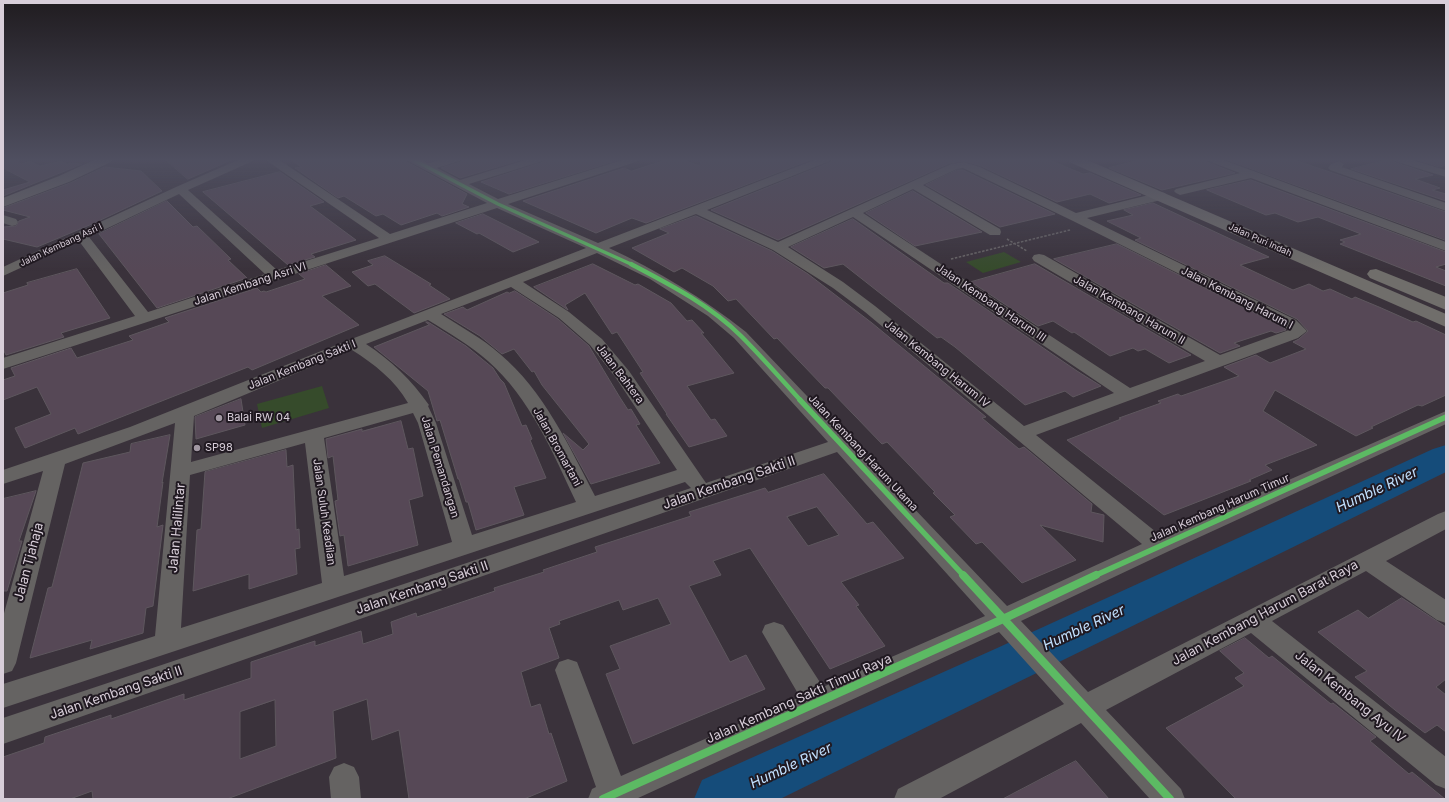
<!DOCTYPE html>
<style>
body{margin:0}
#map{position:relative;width:1449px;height:802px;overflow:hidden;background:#3a323b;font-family:Inter,sans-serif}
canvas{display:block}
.frame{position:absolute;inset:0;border:4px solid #d8ced9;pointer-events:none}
</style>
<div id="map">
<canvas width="1449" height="802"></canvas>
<div class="frame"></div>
</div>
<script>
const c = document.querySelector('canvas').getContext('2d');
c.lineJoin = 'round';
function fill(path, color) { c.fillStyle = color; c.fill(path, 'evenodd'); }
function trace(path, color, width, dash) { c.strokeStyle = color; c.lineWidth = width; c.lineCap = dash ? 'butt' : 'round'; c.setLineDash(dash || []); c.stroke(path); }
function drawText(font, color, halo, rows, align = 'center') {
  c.font = font + ' Inter,sans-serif'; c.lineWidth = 4; c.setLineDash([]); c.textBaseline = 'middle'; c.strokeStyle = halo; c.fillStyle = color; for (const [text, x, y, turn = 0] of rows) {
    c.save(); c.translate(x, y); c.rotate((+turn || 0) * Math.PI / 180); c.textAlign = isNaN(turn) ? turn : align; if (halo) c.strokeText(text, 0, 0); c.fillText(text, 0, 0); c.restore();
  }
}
const green = new Path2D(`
 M1004 252 1021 262 983 273 966 262Z
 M322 386 329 408 262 428 257 404Z`);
const river = new Path2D(`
 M1446 445V472L780 799H694L702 780 995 649 1433 449Z`);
const building = new Path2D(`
 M3 159H17L21 164 30 161 40 166 61 161 67 164 71 163 82 164 3 196V190L30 182 3 168Z
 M165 159H234L188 179Z
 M290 159H406L407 162 467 194 462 204 469 207 442 216 437 213 401 225 383 214 376 216 344 196 338 198 295 168 301 167Z
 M462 159H524L460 178 441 168 460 162Z
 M545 159H606L612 162 509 194 481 182 543 162Z
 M669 159H682L700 166 701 159H813L646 223 632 218 596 233 523 201 624 168 631 171Z
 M832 159H1047L1083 174 1090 173 1141 195 1109 203 1090 194 1057 202 981 166 964 161 950 163 778 240 711 210 831 162Z
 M1143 159H1206L1207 162 1235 173 1162 190 1109 168Z
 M1225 159H1292L1446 212V240Z
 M1392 159 1394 162 1433 175 1415 179 1440 188 1432 190 1446 194V201L1351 169Z
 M1414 159H1446V165L1440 167Z
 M105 167 141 171 162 191 92 224 37 247 3 239V227L16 226 19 221 30 217 3 210V208L70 183Z
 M957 170H963L1055 214 1000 227 926 185Z
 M280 172 324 202 310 206 356 240 311 254 315 257 288 265 203 192Z
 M1251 180 1446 252V264L1436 267 1446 271V286L1340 244 1345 242 1340 240 1361 234 1318 217 1298 222 1275 213 1266 215 1207 190Z
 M913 191 982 232 915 246 866 213Z
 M167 201 193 227 197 226 231 259 228 260 247 278 157 308 99 234Z
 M1153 203 1269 257 1240 265 1293 290 1309 284 1323 291 1330 289 1352 299 1355 297 1379 307 1413 322 1416 321 1446 335V395L1422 406 1418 405 1371 427 1373 428 1356 436 1275 390 1263 411 1317 445 1265 465 1272 470 1249 480 1251 481 1164 515 1067 440 1121 419 1119 418 1161 403 1158 401 1178 394 1181 396 1239 376 1224 367 1256 355 1270 363 1306 349 1293 342 1299 339 1308 331 1297 319 1135 240 1141 238 1107 221 1133 215 1124 210Z
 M483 214 539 242 513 252 479 233 477 234 456 223Z
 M696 216 772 251 808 274 872 323 986 417 982 418 1019 449 1024 447 1092 504 1091 512 1104 515 1103 542 1040 525 1076 560 1022 583 982 542 976 544 950 517 955 515 933 493 935 492 887 442 882 444 828 388H825L777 338 774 339 736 299 728 301 713 286 682 268 674 272 632 248 669 233 660 229Z
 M853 219 944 283H948L1077 371 1101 386 1073 397 1065 391 1025 405 955 347 941 337 937 338 843 264 824 268 791 247Z
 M1117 244 1283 327 1286 330 1276 333 1271 331 1234 343 1240 346 1220 353 1054 259Z
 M385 256 431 284 429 285 450 299 414 313 375 284 368 286 352 272 373 265 368 261Z
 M593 264 635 285 638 284 671 303 687 321 692 320 704 333H701L734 373 687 386 711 420 715 419 727 436 689 447 666 414H667L640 373 643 372 617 332 612 334 585 293 565 305 568 310 534 287Z
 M1035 264 1191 355 1169 363 1145 349 1138 351 1133 348 1110 356 1074 332 1072 333 1053 321 1038 326 971 282Z
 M326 265 351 286 322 296 359 325 252 370 248 367 78 434 75 428 25 448 15 428 51 414 37 387 3 400V380L15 376 11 368 71 348 77 358 133 340 129 336 169 322 165 318 257 288 261 292 264 291 266 292 305 279 299 274Z
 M77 269 110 318 61 333 64 337 6 355 3 349V293L28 285 27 283Z
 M515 291 558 319 589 346 619 396 628 410 631 409 640 424 636 425 660 463 591 484 563 433 583 450 589 444 542 385 534 371 532 372 514 349 502 354 480 336 444 314 463 307 467 310 507 292 509 293Z
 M426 322H428L466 346 493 368 500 379 504 383 522 426 526 425 532 439 530 440 546 478 514 487 524 515 476 530 468 502H466L459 479H458L440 420 437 421 428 391 374 347 429 325Z
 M241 399 245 425 196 439 195 417Z
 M401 421 408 449 413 448 423 496 409 500 418 545 348 566 344 535 340 536 335 501 338 500 333 456 328 458 326 439 362 429V431Z
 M170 435 162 483 163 482 157 527 163 525 153 606 146 608 143 633 90 649 92 640 30 658 48 588 52 587 83 463 130 452 131 444Z
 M286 450 287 467 293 465 296 530 299 529 300 548 295 549 297 574 249 589V574L193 591 197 530 201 529 205 472Z
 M824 474 867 524 873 522 904 558 841 582 859 605 856 606 885 646 830 669 750 548 713 561 721 575 689 586 730 662 746 655 765 689 633 744 606 674 620 669 610 646 671 624 658 598 623 610 619 600 559 621 560 624 549 628 559 658 521 672 531 707 540 704 549 734 551 733 567 781 524 799H409L399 730 372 740 367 699 333 711 336 758 227 799H93L92 791 70 799H3V757L44 743 45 737 111 715V719L184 694V700L251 678V662L315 641V646L361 631 363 644 393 634 391 622 416 613 417 617 495 591 494 588 544 572 543 570 597 552 595 547 691 516 689 512 765 488 768 492ZM817 507 839 535 808 546 787 517ZM275 700 276 746 240 759V712Z
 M36 491 19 541H22L7 591H3V499Z
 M1402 598 1446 627V679L1436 687 1446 695V732L1437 725 1425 733 1395 710 1355 677 1367 671 1318 632 1358 610 1368 618Z
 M1245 638 1269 658 1272 656 1331 704 1333 703 1376 737 1370 741 1409 774 1412 772 1445 799H1236L1166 728 1244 686 1235 678 1244 673 1220 651Z
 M1076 761 1109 799H1003Z`);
const path = new Path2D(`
 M1353 161 1361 159
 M1007 239 1027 251
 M951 259 1070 230`);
const minor = new Path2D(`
 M240 159H254L253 161 188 190 277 270 379 238 267 161 266 159H278L390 234 487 203 408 161 407 159H420L428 163 445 159H461L460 161 437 168 460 180 528 159H544L543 161 469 184 498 199 625 159H640L639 161 508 204 598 243 817 159H831L830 161 707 210 778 242 951 164 964 162 980 167 1076 213 1161 192 1165 193 1167 196 1165 199 1087 218 1296 320 1307 331 1298 338 1036 435 1161 536 1446 411V424L1167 552 1021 621 1088 692 1438 514 1446 511V529L1386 561 1446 600V623L1437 620 1366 571 1272 621 1446 757V789L1436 785 1251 633 1106 710 1181 789 1185 799H1150L1081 723 939 799H894L898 789 1064 704 999 632 636 799H588L592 789 596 787 555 670 559 662 568 659 577 662 621 776 800 697 762 632 765 625 774 622 783 625 823 687 985 616 837 452 3 744V718L691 488 685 482 3 708V684L155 636 175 423 65 464 16 663 12 671 3 674V617L43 471 3 484V470L130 427 349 340 586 248 497 208 3 369V358L135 316 79 241 3 276V267L176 187ZM963 168 1071 220 1284 326 1289 330 1220 355 1044 255 1039 254 1034 255 1032 258 1034 261 1205 361 1130 388 863 213 913 189 990 235H1000L1001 232 1000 229 923 185 957 169ZM179 194 265 274 148 312 89 237ZM696 214 773 250 833 288 865 312 1142 544 1007 606 746 332C703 298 658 271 609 248ZM853 217 1114 393 1024 426 875 306 843 282 788 247ZM597 253 650 279 708 316 734 338 828 442 706 483 629 371 602 339 569 312 523 282ZM511 287 559 318 590 345 616 378 677 470 595 496C569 446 544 391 500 354 482 338 461 327 441 314ZM428 320C449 333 470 345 488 361 530 398 553 453 576 502L472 535 436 423 428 406 429 405C412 381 391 360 366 344ZM352 350C374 364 395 380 408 403L191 462 194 416ZM413 413 418 423 452 542 344 576 324 438ZM305 443 322 583 181 628 190 475Z
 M1207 159H1221L1446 242V251L1251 178 1180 195 1176 193 1174 191 1176 189 1240 173 1208 161Z
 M1393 159H1409L1446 170V177L1394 161Z
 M1339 161 1344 164 1342 167 1446 203V211L1330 170 1328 168 1331 164Z
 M3 215 16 219 18 222 16 225 12 226 3 223Z
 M344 763 354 767 359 777 361 799H331L329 777 334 767Z`);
const major = new Path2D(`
 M96 159H113L111 162 69 182 3 207V198L59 176Z
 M1068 159H1085L1446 314V327L1069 162Z
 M1376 269 1446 297V310L1370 278 1367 274 1370 270Z`);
const cyclewayFar3 = new Path2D(`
 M412 159 498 204 633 265`);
const cyclewayFar2 = new Path2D(`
 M631 264C669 284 710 305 741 336 762 357 781 379 801 401`);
const cyclewayFar1 = new Path2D(`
 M800 400 964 576
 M1094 576 1446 417`);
const cycleway = new Path2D(`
 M963 575 1170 799
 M603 799 1003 619 1096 575`);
const markers = [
 [219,418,4,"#a197a2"],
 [197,448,4,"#a197a2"]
];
const farStreetnames = [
 ["Jalan Puri Indah",1260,240,24],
 ["Jalan Kembang Asri I",61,245,-25]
];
const streetNames = [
 ["Jalan Kembang Asri VI",250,284,-18],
 ["Jalan Kembang Harum I",1237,298,27],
 ["Jalan Kembang Harum III",991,303,34],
 ["Jalan Kembang Harum II",1129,310,30],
 ["Jalan Kembang Harum IV",937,364,39],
 ["Jalan Kembang Sakti I",302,365,-22],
 ["Jalan Bahtera",620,374,53],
 ["Jalan Bromartani",557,447,61],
 ["Jalan Kembang Harum Utama",863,453,47],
 ["Jalan Pemandangan",440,467,73],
 ["Jalan Kembang Harum Timur",1220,508,-24],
 ["Jalan Suluh Keadilan",324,512,82]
];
const poiNames = [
 ["Balai RW 04",227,418],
 ["SP98",205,448]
];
const nearStreetnames = [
 ["Jalan Kembang Sakti II",729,483,-19],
 ["Jalan Halilintar",177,528,-85],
 ["Jalan Tjahaja",29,562,-75],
 ["Jalan Kembang Sakti II",422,588,-19],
 ["Jalan Kembang Harum Barat Raya",1265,613,-28],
 ["Jalan Kembang Sakti II",116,693,-19],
 ["Jalan Kembang Ayu IV",1350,697,39],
 ["Jalan Kembang Sakti Timur Raya",799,699,-24]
];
const nearWaternames = [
 ["Humble River",1377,490,-25],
 ["Humble River",1084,628,-25],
 ["Humble River",791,766,-25]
];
fill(green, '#364b2b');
fill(river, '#154c7a');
fill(building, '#564856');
trace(building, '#5e575e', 1);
trace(path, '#696667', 1.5, [2.5, 1.5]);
fill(minor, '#656362');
fill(major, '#706e6b');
trace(cyclewayFar3, '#5cba63', 3.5);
trace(cyclewayFar2, '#5cba63', 4.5);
trace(cyclewayFar1, '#5cba63', 5.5);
trace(cycleway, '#5cba63', 8);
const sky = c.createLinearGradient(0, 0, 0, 271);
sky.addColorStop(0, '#201c20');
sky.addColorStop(0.59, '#4f4f60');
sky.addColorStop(1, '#4f4f6000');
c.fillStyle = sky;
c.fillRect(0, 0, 1449, 271);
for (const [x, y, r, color] of markers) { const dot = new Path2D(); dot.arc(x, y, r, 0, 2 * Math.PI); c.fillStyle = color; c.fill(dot); trace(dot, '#201921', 1.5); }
drawText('9px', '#d8ced9', '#201921', farStreetnames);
drawText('11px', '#d8ced9', '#201921', streetNames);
drawText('11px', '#d8ced9', '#201921', poiNames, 'left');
drawText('13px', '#d8ced9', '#201921', nearStreetnames);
drawText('italic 14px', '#c2e1ff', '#201921', nearWaternames);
</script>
